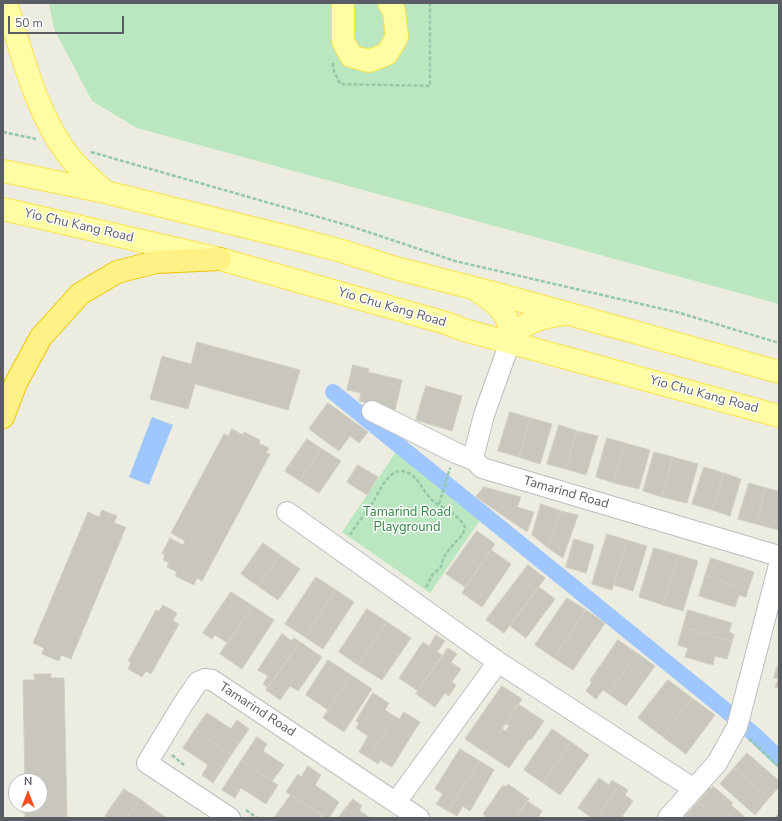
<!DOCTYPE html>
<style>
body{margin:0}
#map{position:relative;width:782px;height:821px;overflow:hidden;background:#edece0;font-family:"Nunito Sans",sans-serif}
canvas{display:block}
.frame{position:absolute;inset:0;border:4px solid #595c62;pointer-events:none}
.north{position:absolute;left:8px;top:773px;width:40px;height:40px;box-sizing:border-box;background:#fff;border:1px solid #bdbec0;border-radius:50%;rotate:0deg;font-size:11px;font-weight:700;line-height:16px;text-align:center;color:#595c62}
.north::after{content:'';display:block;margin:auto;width:14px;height:18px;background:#f54d1e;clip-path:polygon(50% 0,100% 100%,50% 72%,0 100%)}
.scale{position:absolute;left:8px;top:16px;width:116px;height:18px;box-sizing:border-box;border:2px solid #595c62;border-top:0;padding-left:5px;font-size:12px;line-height:14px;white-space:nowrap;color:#595c62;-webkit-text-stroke:3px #fff;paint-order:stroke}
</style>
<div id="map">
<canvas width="782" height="821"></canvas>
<div class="frame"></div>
<div class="north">N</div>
<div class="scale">50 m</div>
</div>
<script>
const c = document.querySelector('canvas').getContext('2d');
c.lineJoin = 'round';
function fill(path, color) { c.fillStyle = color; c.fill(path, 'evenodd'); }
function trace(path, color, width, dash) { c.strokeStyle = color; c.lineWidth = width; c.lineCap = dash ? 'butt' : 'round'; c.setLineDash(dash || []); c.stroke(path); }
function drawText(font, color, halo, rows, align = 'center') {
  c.font = font + ' "Nunito Sans",sans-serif'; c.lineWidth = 3; c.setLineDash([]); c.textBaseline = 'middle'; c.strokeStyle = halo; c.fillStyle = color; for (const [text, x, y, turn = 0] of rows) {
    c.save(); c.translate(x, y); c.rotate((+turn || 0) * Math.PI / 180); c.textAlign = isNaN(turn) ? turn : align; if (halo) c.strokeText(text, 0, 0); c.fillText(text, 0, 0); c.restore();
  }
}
const green = new Path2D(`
 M49 3H779V304L137 128 92 101 54 29Z
 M396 452 480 520 430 593 342 532Z`);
const water = new Path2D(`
 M152 417 173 425 149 485 129 477Z`);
const canal = new Path2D(`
 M333 392 723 708 756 736 779 758`);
const building = new Path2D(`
 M197 342 300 370 288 410 195 384 188 409 150 399 162 356 191 364Z
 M353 365 369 369 368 372 402 380 395 410 359 401 361 393 347 390Z
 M426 386 462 396 452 431 416 420Z
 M328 403 368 432 359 443 350 436 339 451 309 429Z
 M510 412 531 418 519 457 498 451Z
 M531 418 552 424 540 464 519 457Z
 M559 425 577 431 566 469 547 464Z
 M232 429 243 435 244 432 260 440 259 443 269 448 266 453 270 454 202 581 197 578 194 585 175 576 177 572 167 567 169 563 163 560 165 555 162 553 170 538 183 545 185 541 171 533 224 434 228 436Z
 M577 431 598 436 586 475 566 469Z
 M607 438 625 443 614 483 596 477Z
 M307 439 322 449 300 481 285 471Z
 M625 443 650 450 639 489 614 483Z
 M322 449 341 461 319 493 300 481Z
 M654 452 673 457 662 497 643 491Z
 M673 457 698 464 687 503 662 497Z
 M358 465 378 477 367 495 347 482Z
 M704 467 724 473 712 510 692 504Z
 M724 473 741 479 730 516 712 510Z
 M749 483 766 488 756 524 738 519Z
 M484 487 521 497 517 507 534 512 527 532 476 497Z
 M766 488 779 491V530L756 524Z
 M541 504 561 511 548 548 532 535Z
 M102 510 117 516 114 523 126 527 71 659 61 655 59 661 42 654 44 648 33 643 88 512 99 517Z
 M561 511 578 515 563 558 548 548Z
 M477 531 495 544 465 587 446 574Z
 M607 534 627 540 612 590 592 584Z
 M574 539 594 545 586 573 566 567Z
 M627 540 647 546 633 591 614 585Z
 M263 543 280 555 258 586 241 574Z
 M654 548 679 555 663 605 639 597Z
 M491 550 511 564 482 607 462 593Z
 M280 555 300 569 278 600 258 586Z
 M679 555 698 561 683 611 663 605Z
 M711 558 754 572 748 590 705 576Z
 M528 565 545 578 504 633 486 620Z
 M705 576 748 590 746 597 739 595 735 607 699 596Z
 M316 577 336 590 305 637 285 624Z
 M539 587 555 599 526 638 510 626Z
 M336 590 354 602 323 649 305 637Z
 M231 592 253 606 228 643 215 635 212 639 203 633Z
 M567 598 586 610 554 658 535 645Z
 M163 605 177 613 173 621 179 624 151 674 146 671 142 677 128 669 131 663 128 661 156 610 159 611Z
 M253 606 274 620 242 669 220 654Z
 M367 609 387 622 358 665 339 652Z
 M586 610 605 623 573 670 554 658Z
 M688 610 732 623 729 632 734 634 732 642 683 627Z
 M387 622 411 638 382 680 358 665Z
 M683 627 732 642 727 659 715 656 713 665 685 657 688 648 678 645Z
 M282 634 292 641 294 638 300 642 268 688 263 684 268 676 258 670Z
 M436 635 445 641 437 652 442 655 418 691 399 678 423 642 429 646Z
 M618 640 637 653 609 694 603 690 596 699 586 691 592 682 590 681Z
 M300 642 322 657 298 691 290 686 280 700 266 690Z
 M448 648 457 654 451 662 461 669 452 682 456 685 449 696 445 693 435 707 416 694Z
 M637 653 655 666 626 706 609 694Z
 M328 660 351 675 328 710 306 695Z
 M777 667H779V688L775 687 778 679 774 678Z
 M34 674H51V678H64L67 818H25V805H40V781H25L23 680H35Z
 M351 675 372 689 344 732 323 718Z
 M668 680 692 698 663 737 638 718Z
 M502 686 522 699 486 753 465 739Z
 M373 693 389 703 385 710 394 716 369 758 359 752 368 736 356 728 359 723 356 721Z
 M692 698 715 715 686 754 663 737Z
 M518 704 544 721 531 740 529 739 509 768 486 753 502 729 506 731 509 726 506 724Z
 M404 712 420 722 392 767 380 760 378 764 369 758 394 716 399 719Z
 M207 713 231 729 237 720 249 729 231 755 195 730Z
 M552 729 571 742 543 783 524 770Z
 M195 730 231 755 213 783 202 775 208 765 183 748Z
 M257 737 267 744 263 751 284 765 272 781 241 761Z
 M571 742 589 755 560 795 543 783Z
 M460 749 480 761 448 811 436 804 443 794 435 789Z
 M747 753 779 781V787L769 798 734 768Z
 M241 761 278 785 266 804 241 788 235 798 222 790Z
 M480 761 494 770 470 811 463 806 457 816 448 811Z
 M308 766 321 775 315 785 339 802 329 818H326L286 792 298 774 301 777Z
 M734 768 769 798 755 815 720 784Z
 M599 778 609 785 612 780 620 785 597 818H592L578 808Z
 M508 784 529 799 516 818H485L486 816 483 814 503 785 506 787Z
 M620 785 628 790 625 795 633 801 621 818H597Z
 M713 786 733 803 731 805 746 818H717L698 802 710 788 711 789Z
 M124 789 140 799 127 818H107L105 816Z
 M291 795 322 815 320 818H274Z
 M140 799 155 810 150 818H127Z
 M353 799 362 806 359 810 370 818H338Z
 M527 801 542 811 538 818H516Z
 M698 802 717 818H686L685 817Z
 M155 810 167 818H150Z`);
const path = new Path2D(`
 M333 63V69L340 84 430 86V3
 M3 132 36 139
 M91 152 350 226 455 261 680 313 779 343
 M439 504 450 468
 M350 535C355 526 363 517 369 508 380 494 389 458 413 476 420 482 424 492 430 498 441 509 458 513 465 527L463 534 447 552 443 559 441 567 433 574 425 589
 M749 739 755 744 779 767
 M172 755 184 765
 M246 810 257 818
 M776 818 779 815`);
const minor = new Path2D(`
 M510 342 484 415 474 454V460L482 468 779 556
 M372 411 456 453 474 460
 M287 512 498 662 694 789
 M396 802 498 662
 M230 818 147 763 183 704 198 682 205 679 212 680 419 818
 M668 818 717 763 737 727 779 565`);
const major = new Path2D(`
 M6 3C23 56 35 111 68 155 79 169 93 180 105 192
 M343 3V41L351 56 369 61 387 54 397 37 394 11 389 3
 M3 171 105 192 292 238 342 251 395 268 497 294 779 372
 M3 209 220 259 446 323 464 330 779 416
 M479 292C499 304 513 318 510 342
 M510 342C512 338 515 334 518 331 529 320 551 315 566 314`);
const highway = new Path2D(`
 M3 417 16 383 41 337 80 294 117 272 156 262 220 259`);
const streetNames = [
 ["Yio Chu Kang Road",79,226,13],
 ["Yio Chu Kang Road",392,308,16],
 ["Yio Chu Kang Road",704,395,15],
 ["Tamarind Road",566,493,16],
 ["Tamarind Road",257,710,33]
];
const parkNames = [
 ["Tamarind Road",407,513],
 ["Playground",407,528]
];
fill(green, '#bae7c0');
fill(water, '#9ec7ff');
trace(canal, '#9ec7ff', 16);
fill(building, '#c8c6bd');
trace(building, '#d2cfbe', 1);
trace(minor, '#bbbdc3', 22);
trace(major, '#fbe34b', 24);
trace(highway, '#edc400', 24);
trace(path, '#93c8a9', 2.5, [4, 2]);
trace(minor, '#fff', 20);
trace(major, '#fffda3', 22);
trace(highway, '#fff185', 22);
drawText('13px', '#595c62', '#fff', streetNames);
drawText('13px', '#2e853f', '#fff', parkNames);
</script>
